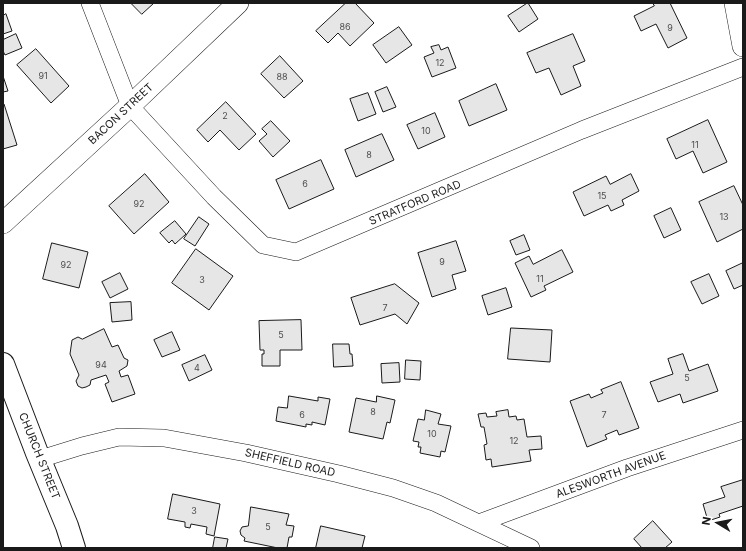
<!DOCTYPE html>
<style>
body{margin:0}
#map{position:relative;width:746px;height:551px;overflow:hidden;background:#fff;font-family:Inter,sans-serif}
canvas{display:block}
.frame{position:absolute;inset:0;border:4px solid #1a1a1a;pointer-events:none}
.north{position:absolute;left:698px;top:503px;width:40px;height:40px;-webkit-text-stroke:3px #fff;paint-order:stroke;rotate:280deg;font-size:11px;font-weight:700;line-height:16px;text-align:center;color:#1a1a1a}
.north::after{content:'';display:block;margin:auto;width:14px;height:18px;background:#1a1a1a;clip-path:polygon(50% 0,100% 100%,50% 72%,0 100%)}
</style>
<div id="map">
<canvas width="746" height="551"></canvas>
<div class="frame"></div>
<div class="north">N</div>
</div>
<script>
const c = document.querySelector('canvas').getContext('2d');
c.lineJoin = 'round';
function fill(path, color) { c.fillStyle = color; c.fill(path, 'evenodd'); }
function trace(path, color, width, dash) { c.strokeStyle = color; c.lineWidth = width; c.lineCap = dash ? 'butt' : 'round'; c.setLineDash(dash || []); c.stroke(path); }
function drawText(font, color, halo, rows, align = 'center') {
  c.font = font + ' Inter,sans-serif'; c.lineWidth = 3; c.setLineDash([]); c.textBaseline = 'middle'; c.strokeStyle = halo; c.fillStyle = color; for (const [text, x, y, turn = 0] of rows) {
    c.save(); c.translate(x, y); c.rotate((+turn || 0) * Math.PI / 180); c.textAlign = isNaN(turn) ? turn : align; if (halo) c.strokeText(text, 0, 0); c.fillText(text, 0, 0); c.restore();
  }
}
const building = new Path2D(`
 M131 3H154L142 14Z
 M346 3H355L374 23 350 46 338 33 328 43 316 31Z
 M528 3 538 19 519 32 508 16Z
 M653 3H670L687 38 668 48 656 24 641 31 634 16 654 6Z
 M6 14 12 31 3 34V16Z
 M399 27 412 45 386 63 373 45Z
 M16 34 22 48 5 55 3 51V40Z
 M573 34 585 61 573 66 581 86 561 95 549 68 536 73 527 53Z
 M439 45 441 50 448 47 456 68 432 77 424 57 434 53 431 47Z
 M36 49 69 86 51 103 17 65Z
 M280 56 303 81 284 98 261 74Z
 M3 76 8 91 3 92Z
 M496 84 507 110 469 126 459 101Z
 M387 87 396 107 383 112 375 92Z
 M368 93 376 114 358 121 350 99Z
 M226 102 256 134 239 150 220 130 208 142 197 130Z
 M3 104H4L17 145 3 149Z
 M435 113 445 137 418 149 407 125Z
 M708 120 727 162 703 173 693 151 676 159 667 139Z
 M271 121 290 141 273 157 259 141 267 134 262 129Z
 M382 134 394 160 356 177 345 150Z
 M321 160 334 189 289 209 276 180Z
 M145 174 169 202 134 234 109 206Z
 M631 174 639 191 622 200 624 205 611 211 608 205 584 216 573 192 606 176 610 184Z
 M734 186 743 205V229L717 242 699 202Z
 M671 208 681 230 664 238 654 216Z
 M199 217 209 224 195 246 184 239Z
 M175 221 186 234 175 244 172 240 169 243 160 233Z
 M524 235 530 250 516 255 510 241Z
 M456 241 466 271 452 275 456 289 432 297 418 253Z
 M52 243 88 252 79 288 43 279Z
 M196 249 233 276 209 310 172 283Z
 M562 250 573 272 544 286 546 290 531 297 515 263 529 256 533 264Z
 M743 263V285L734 289 726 271Z
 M120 273 128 289 110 298 102 282Z
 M709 274 719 296 702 304 691 282Z
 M395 284 419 303 407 324 395 314 360 325 351 298Z
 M506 288 512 307 488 315 482 296Z
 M131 302 132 320 112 322 110 303Z
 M301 320 302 350H280V366H262V354H264V350H260L259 321Z
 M511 328 552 330 550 362 508 359Z
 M104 329 112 347 118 345 124 358 128 360 127 366 119 371 121 377 128 375 135 394 112 402 105 384 109 382 106 375 91 380 90 385 86 387 82 388 78 386 76 381 79 375 70 354 72 340 78 337 82 339Z
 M172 332 180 350 162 357 154 340Z
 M333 344H349L350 354H352L353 366 334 367Z
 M683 354 689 371 708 364 718 391 683 403 680 394 658 402 650 382 673 374 668 359Z
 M205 355 212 370 189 381 182 365Z
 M406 360 421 361 420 380 405 379Z
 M399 363 400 382 382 383 381 364Z
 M621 382 639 428 619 435 617 430 605 435 607 439 587 447 570 401 589 394 591 398 603 393 601 390Z
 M289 396 318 401V397L330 399 325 425 312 422V425L306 424V427L276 421 278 407 287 408Z
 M377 396 395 400 390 423 387 422 383 439 349 432 356 398 376 402Z
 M426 410 441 414 438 424 451 426 445 452 441 451 440 457 420 453 421 447H418L419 442 413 441 418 419 424 420Z
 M508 410 509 417 516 416 517 420 524 419 527 437 541 436 542 449 529 450 531 461 492 467 491 459 486 460 484 445 487 444 484 427H481L478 414 486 413 487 417 497 416 496 412Z
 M743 480V506L719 514 720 517 708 521 703 504 725 497 721 487Z
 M173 494 220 504 214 536 206 534 207 527 191 524 190 528 185 527V522L168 519Z
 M251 507 289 514 286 525 294 526 292 537H289L287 548H278L244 541 245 538 241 535 240 531 242 527 248 526Z
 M653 521 672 542 665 548H642L634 539Z
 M321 526 365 536 362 548H316Z
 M215 537 228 539 226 548H213Z`);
const minor = new Path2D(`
 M90 3 130 106 214 197 263 245 296 252 582 130 743 67
 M40 459 82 446 119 437 164 438 246 453 339 474 393 488 436 503 531 548
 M479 523 627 468 743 430`);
const tertiary = new Path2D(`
 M735 3 743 46
 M3 223 130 106 238 3`);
const secondary = new Path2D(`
 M3 364 37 453 67 526 74 548`);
const numberNames = [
 ["86",345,27],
 ["9",670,28],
 ["12",440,63],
 ["91",43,76],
 ["88",282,77],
 ["2",225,116],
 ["10",426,131],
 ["11",695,145],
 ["8",369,155],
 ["6",305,184],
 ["15",602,196],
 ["92",139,204],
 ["13",724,217],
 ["9",442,262],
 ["92",66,265],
 ["11",540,279],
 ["3",202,280],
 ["7",385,308],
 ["5",281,335],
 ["94",101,365],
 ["4",197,368],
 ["5",687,378],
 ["8",373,412],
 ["6",302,415],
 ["7",604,415],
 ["10",432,434],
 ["12",514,441],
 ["3",194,511],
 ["5",268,527]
];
const streetNames = [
 ["BACON STREET",121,114,-43],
 ["STRATFORD ROAD",415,203,-23],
 ["CHURCH STREET",39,456,68],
 ["SHEFFIELD ROAD",290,463,13],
 ["ALESWORTH AVENUE",611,475,-20]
];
fill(building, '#e6e6e6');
trace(building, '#1a1a1a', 1);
trace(minor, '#1a1a1a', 18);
trace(tertiary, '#1a1a1a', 22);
trace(secondary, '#1a1a1a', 24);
trace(minor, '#fff', 17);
trace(tertiary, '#fff', 21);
trace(secondary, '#fff', 22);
drawText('9px', '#4d4d4d', null, numberNames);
drawText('11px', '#1a1a1a', '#fff', streetNames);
</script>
